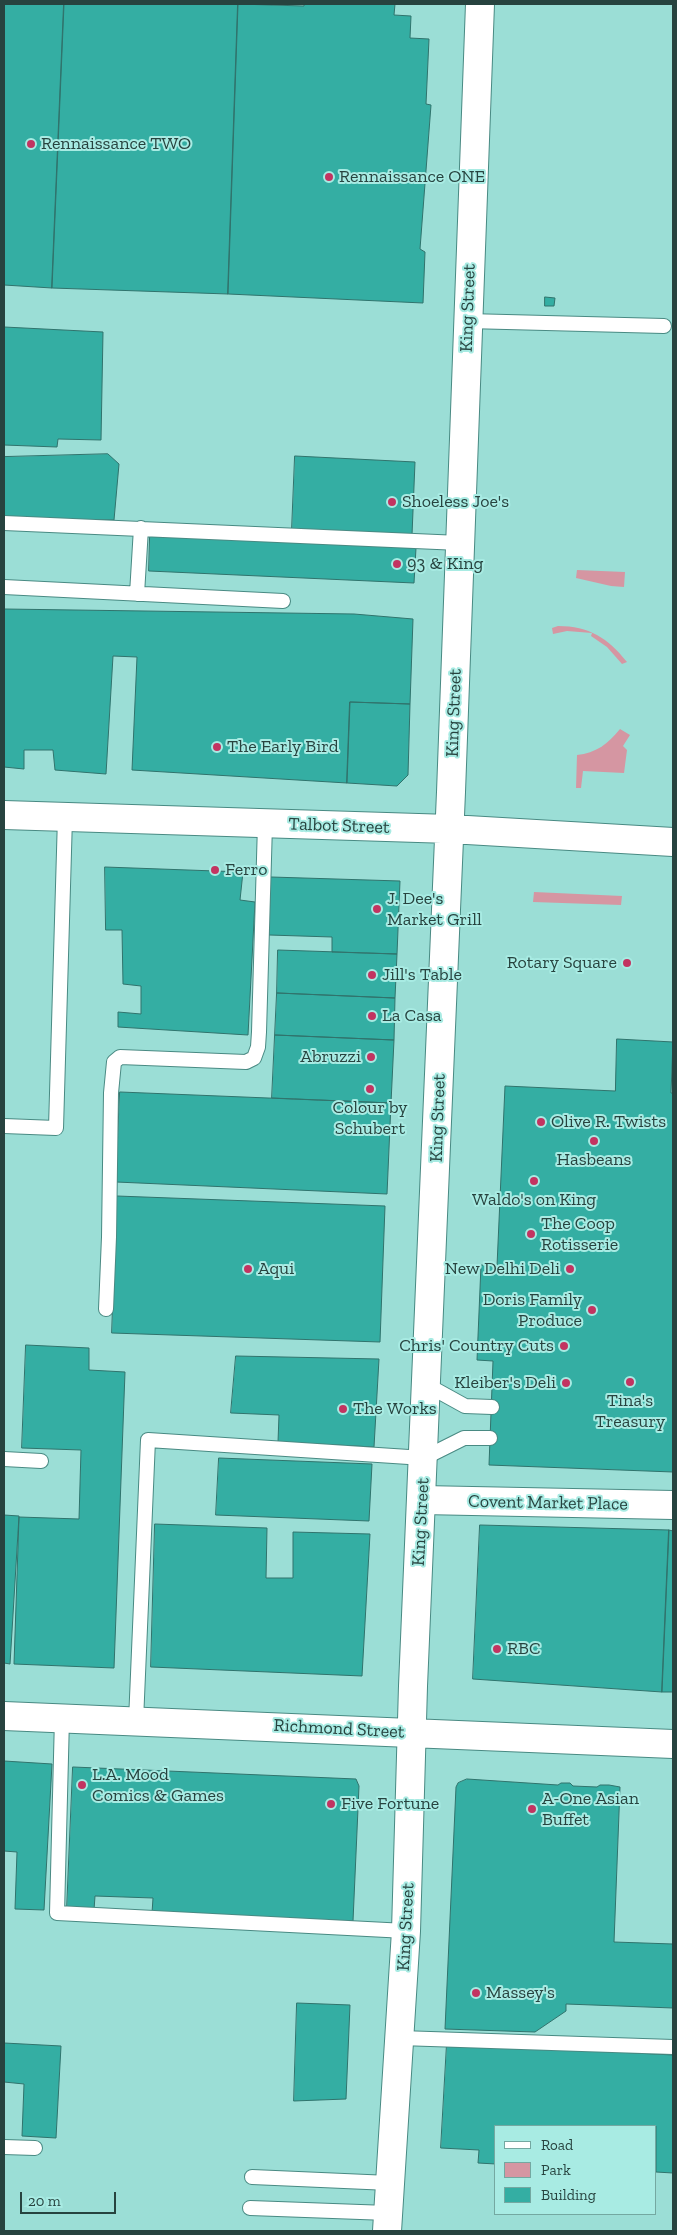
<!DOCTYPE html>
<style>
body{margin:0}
#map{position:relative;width:677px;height:2235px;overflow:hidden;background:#9bded6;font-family:"Zilla Slab",serif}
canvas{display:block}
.frame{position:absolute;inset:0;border:5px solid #27433f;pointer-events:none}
.legend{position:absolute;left:494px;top:2125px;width:162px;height:90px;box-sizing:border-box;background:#a8ebe3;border:1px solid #74a8a1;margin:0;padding:6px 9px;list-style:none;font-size:15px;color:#27433f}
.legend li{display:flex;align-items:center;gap:10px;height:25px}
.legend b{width:25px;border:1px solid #74a8a1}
.scale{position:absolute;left:20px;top:2192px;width:96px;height:22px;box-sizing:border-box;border:2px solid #27433f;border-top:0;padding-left:6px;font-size:15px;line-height:18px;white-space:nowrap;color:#27433f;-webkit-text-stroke:4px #a8ebe3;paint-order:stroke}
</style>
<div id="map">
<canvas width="677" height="2235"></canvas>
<div class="frame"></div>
<ul class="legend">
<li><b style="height:6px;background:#fff"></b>Road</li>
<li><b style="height:14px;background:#d596a2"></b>Park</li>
<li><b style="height:14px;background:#34aea3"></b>Building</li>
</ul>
<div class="scale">20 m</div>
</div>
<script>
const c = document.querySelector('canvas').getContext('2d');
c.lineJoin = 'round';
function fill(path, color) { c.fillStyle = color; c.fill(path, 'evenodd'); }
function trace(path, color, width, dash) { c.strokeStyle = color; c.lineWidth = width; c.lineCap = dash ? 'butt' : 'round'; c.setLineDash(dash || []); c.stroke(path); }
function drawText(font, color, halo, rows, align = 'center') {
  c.font = font + ' "Zilla Slab",serif'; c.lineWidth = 4; c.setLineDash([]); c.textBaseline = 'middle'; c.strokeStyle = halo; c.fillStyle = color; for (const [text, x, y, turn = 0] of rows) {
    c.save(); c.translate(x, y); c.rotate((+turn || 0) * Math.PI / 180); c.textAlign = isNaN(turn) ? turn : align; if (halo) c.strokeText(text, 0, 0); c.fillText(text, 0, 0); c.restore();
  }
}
const green = new Path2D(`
 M577 570 625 572 624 587 611 586 576 578Z
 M558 626C589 626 608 638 627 662L622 664 607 647 591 636 592 633 567 631 553 634 552 628Z
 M620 729 630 735 623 746 627 750 624 773 583 771 581 788H576L577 755C596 753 608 744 620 729Z
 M534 892 622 896 621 905 533 902Z`);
const building = new Path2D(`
 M4 4H64L52 288 4 285Z
 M64 4H238L228 294 52 288Z
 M238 4 304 6V4H395L394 15 411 16 410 38 429 39 426 104 431 105 420 249 425 252 423 303 228 294Z
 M545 297 555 298 554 306H545Z
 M4 327 103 332 101 440 58 439 57 447 4 445Z
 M108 454 119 464 114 520 4 519V457Z
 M295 456 415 462 412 535 292 529Z
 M150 536 416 548 414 583 149 571Z
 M4 609 354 614 413 619 410 704 350 702 347 783 132 770 137 657 113 656 106 774 55 770 53 750H24V769L4 767Z
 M350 702 410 704 408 775 397 786 347 783Z
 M105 867 243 872 240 900 255 902 248 1035 118 1027V1012L141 1014V986L123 984 122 930H106Z
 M271 877 400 881 397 954 332 952V937L269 935Z
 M278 950 397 954 395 998 277 993Z
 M277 993 395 998 394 1040 275 1035Z
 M275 1035 394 1040 391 1103 272 1098Z
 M617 1039 673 1042 671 1093H673V1472L489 1465 493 1361 477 1360 481 1265 497 1266 505 1086 615 1091Z
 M120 1092 391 1103 387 1194 116 1182Z
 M117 1196 385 1206 380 1342 112 1333Z
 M26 1345 89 1348V1370L125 1372 114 1668 14 1664 19 1517 79 1519 81 1450 22 1448Z
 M236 1356 379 1359 374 1447 278 1442 279 1415 231 1413Z
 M219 1458 372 1464 369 1521 216 1515Z
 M4 1515 19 1516 10 1664 4 1663Z
 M155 1524 267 1528 266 1578H293V1532L370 1534 362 1676 151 1667Z
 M480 1525 669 1530 662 1692 473 1679Z
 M669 1530 673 1531V1692H662Z
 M4 1761 52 1764 44 1910 15 1909 17 1852 4 1851Z
 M73 1767 356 1779 359 1786 353 1921 152 1913 153 1898 95 1896 94 1910 67 1909Z
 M467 1779 558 1785 561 1783H570L573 1786 597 1787 600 1785H609L620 1787 614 1942 673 1944V2008L566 2004V2011L535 2032 445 2029 456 1787 458 1783Z
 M297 2003 350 2005 346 2099 294 2101Z
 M4 2043 61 2046 56 2138 22 2136 24 2084 4 2082Z
 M447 2043 673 2055V2173L656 2172V2126H496V2164L478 2163 479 2150 441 2148Z`);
const lane = new Path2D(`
 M467 321 664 326
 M4 523 460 543
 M4 587 283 601
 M137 594 141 528
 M4 1126 56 1128 65 817
 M106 1309 109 1237 111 1093 114 1062 120 1057 246 1062 254 1058 258 1047 259 1032 265 824
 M427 1385 465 1406 492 1407
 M4 1459 41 1461
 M62 1718 57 1913 406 1931
 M136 1721 148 1440 424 1458 464 1438H490
 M400 2038 673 2047
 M4 2147 35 2148
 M252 2177 390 2183
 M250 2208 388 2213`);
const street = new Path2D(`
 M422 1500 673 1505`);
const secondary = new Path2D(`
 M4 815 450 829 673 842
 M4 1716 673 1744
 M387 2231 406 1931 413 1686 451 792 480 4`);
const markers = [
 [31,144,5,"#c23461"],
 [329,177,5,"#c23461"],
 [392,502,5,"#c23461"],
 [397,564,5,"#c23461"],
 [217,747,5,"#c23461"],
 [215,870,5,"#c23461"],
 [377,909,5,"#c23461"],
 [627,963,5,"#c23461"],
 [372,975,5,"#c23461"],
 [372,1016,5,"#c23461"],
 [371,1057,5,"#c23461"],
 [370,1089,5,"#c23461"],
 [541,1122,5,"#c23461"],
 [594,1141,5,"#c23461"],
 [534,1181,5,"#c23461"],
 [531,1234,5,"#c23461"],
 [248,1269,5,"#c23461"],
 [570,1269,5,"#c23461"],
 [592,1310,5,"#c23461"],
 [564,1346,5,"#c23461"],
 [630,1382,5,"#c23461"],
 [566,1383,5,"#c23461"],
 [343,1409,5,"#c23461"],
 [497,1649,5,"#c23461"],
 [82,1785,5,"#c23461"],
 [331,1804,5,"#c23461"],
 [532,1809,5,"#c23461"],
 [476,1993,5,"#c23461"]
];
const poiNames = [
 ["Rennaissance TWO",41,144],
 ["Rennaissance ONE",339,177],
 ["Shoeless Joe's",402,502],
 ["93 & King",407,564],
 ["The Early Bird",227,747],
 ["Ferro",225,870],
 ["J. Dee's",387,899],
 ["Market Grill",387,920],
 ["Rotary Square",617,963,"right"],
 ["Jill's Table",382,975],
 ["La Casa",382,1016],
 ["Abruzzi",361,1057,"right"],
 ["Colour by",370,1108,"center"],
 ["Schubert",370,1129,"center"],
 ["Olive R. Twists",551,1122],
 ["Hasbeans",594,1160,"center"],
 ["Waldo's on King",534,1200,"center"],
 ["The Coop",541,1224],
 ["Rotisserie",541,1245],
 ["Aqui",258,1269],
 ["New Delhi Deli",560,1269,"right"],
 ["Doris Family",582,1300,"right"],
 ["Produce",582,1321,"right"],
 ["Chris' Country Cuts",554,1346,"right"],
 ["Kleiber's Deli",556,1383,"right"],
 ["Tina's",630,1401,"center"],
 ["Treasury",630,1422,"center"],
 ["The Works",353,1409],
 ["RBC",507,1649],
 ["L.A. Mood",92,1775],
 ["Comics & Games",92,1796],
 ["A-One Asian",542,1799],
 ["Buffet",542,1820],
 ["Five Fortune",341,1804],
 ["Massey's",486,1993]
];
const streetNames = [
 ["King Street",468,308,-88],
 ["King Street",454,713,-88],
 ["Talbot Street",339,826,2],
 ["King Street",438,1118,-88],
 ["Covent Market Place",548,1503,1],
 ["King Street",421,1522,-87],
 ["Richmond Street",339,1729,3],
 ["King Street",406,1927,-87]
];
fill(green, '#d596a2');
fill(building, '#34aea3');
trace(building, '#30736c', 1);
trace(lane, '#498a83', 16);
trace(street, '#498a83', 30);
trace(secondary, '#498a83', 30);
trace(lane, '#fff', 14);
trace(street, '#fff', 28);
trace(secondary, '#fff', 28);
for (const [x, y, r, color] of markers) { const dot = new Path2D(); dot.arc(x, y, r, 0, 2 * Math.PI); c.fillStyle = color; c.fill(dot); trace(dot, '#a8ebe3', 2); }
drawText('18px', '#27433f', '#a8ebe3', poiNames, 'left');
drawText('18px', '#27433f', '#a8ebe3', streetNames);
</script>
